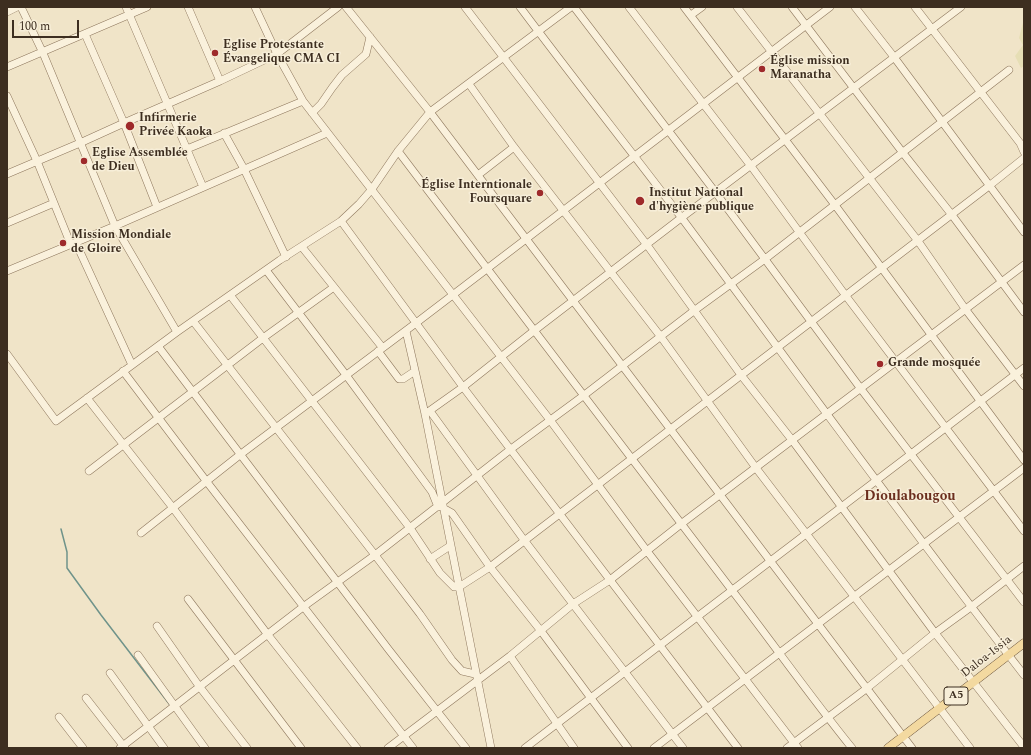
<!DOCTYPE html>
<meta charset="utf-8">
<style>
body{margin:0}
#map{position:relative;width:1031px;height:755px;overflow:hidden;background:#f0e4c8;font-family:Spectral,serif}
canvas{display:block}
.frame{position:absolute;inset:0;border:8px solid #3d2e20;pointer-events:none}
.scale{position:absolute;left:12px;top:20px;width:67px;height:18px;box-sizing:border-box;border:2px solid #3d2e20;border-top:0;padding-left:5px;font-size:12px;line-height:14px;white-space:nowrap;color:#3d2e20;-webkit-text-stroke:3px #f7eed8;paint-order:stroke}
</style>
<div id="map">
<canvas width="1031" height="755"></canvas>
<div class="frame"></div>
<div class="scale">100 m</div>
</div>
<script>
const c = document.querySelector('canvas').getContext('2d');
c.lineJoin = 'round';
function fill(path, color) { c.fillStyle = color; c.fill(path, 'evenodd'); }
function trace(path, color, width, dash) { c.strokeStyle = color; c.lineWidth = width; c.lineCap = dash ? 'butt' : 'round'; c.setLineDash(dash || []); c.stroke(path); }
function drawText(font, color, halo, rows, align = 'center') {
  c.font = font + ' Spectral,serif'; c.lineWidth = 3; c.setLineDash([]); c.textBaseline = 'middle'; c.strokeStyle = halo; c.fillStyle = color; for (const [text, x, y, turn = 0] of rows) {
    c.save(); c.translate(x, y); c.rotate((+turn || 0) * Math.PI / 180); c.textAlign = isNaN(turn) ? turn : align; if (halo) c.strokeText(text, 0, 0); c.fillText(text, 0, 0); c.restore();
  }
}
const farmland = new Path2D(`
 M1024 19V66L1021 68 1015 56 1023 45 1019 38Z`);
const stream = new Path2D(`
 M61 529 67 552V568L101 615 170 705`);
const minor = new Path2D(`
 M21 7 43 53 115 226 177 332
 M126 7 203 187
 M188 7 220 81
 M255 7 277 54 303 101 550 420 647 551 798 748
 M346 7 430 112 912 748
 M465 7 647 245 741 375 792 440 935 633 1024 747
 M520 7C573 78 628 147 681 217 795 370 907 525 1024 675
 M574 7 716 193 861 389 1024 602
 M629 7 751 166 846 296 1024 531
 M684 7 835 205 1024 460
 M737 7 918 241 966 310 1024 386
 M792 7 903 153 952 215 1024 312
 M855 7 894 57 1024 232
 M915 7 1020 143 1024 152
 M7 12 17 7
 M691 15 702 7
 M85 34 124 123 157 207
 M7 67 147 7
 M469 84 514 147 661 337 756 468 970 748
 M7 96 37 161 71 245
 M312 113 321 104 332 88 342 75 366 54 370 37
 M224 133 244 169 286 257
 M187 149 303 101
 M398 151C509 297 619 443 731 589 772 642 810 696 852 748
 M7 174 80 143 124 123 220 81 277 54 338 7
 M478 175 514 147
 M341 221 463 387 738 748
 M7 223 54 203
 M76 243 132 365
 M302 247 382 347
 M266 270 346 375 432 492 438 507
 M7 271 115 226 327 133
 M230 295 410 528 440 573 454 587H459L490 567 989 186 1024 158
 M193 321 375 555 420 614 452 660 462 671 475 674
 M406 331 425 414 491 748
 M158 346 389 650 466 748
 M378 351 399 379H403L415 371
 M7 354 56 421 177 332 280 260 341 221 359 204 372 189 398 151 430 112 571 7
 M123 371 207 482 413 748
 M87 398 173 508 268 635 357 748
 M430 411 524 540 683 748
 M425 414 463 387 535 330 681 218 961 7
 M89 471 263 338 334 287
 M443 508 452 513 490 567 541 631 628 748
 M141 533 241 454 416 323 830 7
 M430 559 450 546
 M188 599 301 748
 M157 626 199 686 247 748
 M138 655 205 748
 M510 656 574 748
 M110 673 164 748
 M86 698 125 748
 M59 717 83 748
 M120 748 303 607 375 555 511 449 583 396 695 310 765 259 1009 70
 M388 748 510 656 573 604 610 580 681 524 1024 265
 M525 748 1024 368
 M654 748 1024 468
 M787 748 866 689 935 633 971 607 1024 566`);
const major = new Path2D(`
 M888 748 1024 643`);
const markers = [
 [215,53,4,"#9e2a2b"],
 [762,69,4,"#9e2a2b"],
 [130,126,5,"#9e2a2b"],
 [84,161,4,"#9e2a2b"],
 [540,193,4,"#9e2a2b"],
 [640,201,5,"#9e2a2b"],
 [63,243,4,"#9e2a2b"],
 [880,364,4,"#9e2a2b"]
];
const shields = [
 [956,696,24]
];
const shieldNames = [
 ["A5",956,696]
];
const poiNames = [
 ["Eglise Protestante",223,46],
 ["Évangelique CMA CI",223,60],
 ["Église mission",770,62],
 ["Maranatha",770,76],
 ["Infirmerie",139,119],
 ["Privée Kaoka",139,133],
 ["Eglise Assemblée",92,154],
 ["de Dieu",92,168],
 ["Église Interntionale",532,186,"right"],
 ["Foursquare",532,200,"right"],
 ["Institut National",649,194],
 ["d'hygiène publique",649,208],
 ["Mission Mondiale",71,236],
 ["de Gloire",71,250],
 ["Grande mosquée",888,364]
];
const streetNames = [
 ["Daloa-Issia",987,657,-38]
];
const quarterNames = [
 ["Dioulabougou",910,497]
];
fill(farmland, '#e6deb5');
trace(stream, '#6f938a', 1.5);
trace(minor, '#8d765c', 8);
trace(major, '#5b4430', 9);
trace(minor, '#faf1dc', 7);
trace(major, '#f3d9a0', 8);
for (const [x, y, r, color] of markers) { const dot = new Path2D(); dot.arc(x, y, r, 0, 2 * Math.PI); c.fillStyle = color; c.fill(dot); trace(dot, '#f7eed8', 1.5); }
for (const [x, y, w] of shields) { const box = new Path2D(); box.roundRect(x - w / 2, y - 9, w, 18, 3); c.fillStyle = '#f7eed8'; c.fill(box); trace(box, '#3d2e20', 1); }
drawText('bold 11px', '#3d2e20', null, shieldNames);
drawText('bold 12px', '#3d2e20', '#f7eed8', poiNames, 'left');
drawText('12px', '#3d2e20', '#f7eed8', streetNames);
drawText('bold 14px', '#6b2e1e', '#f7eed8', quarterNames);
</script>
